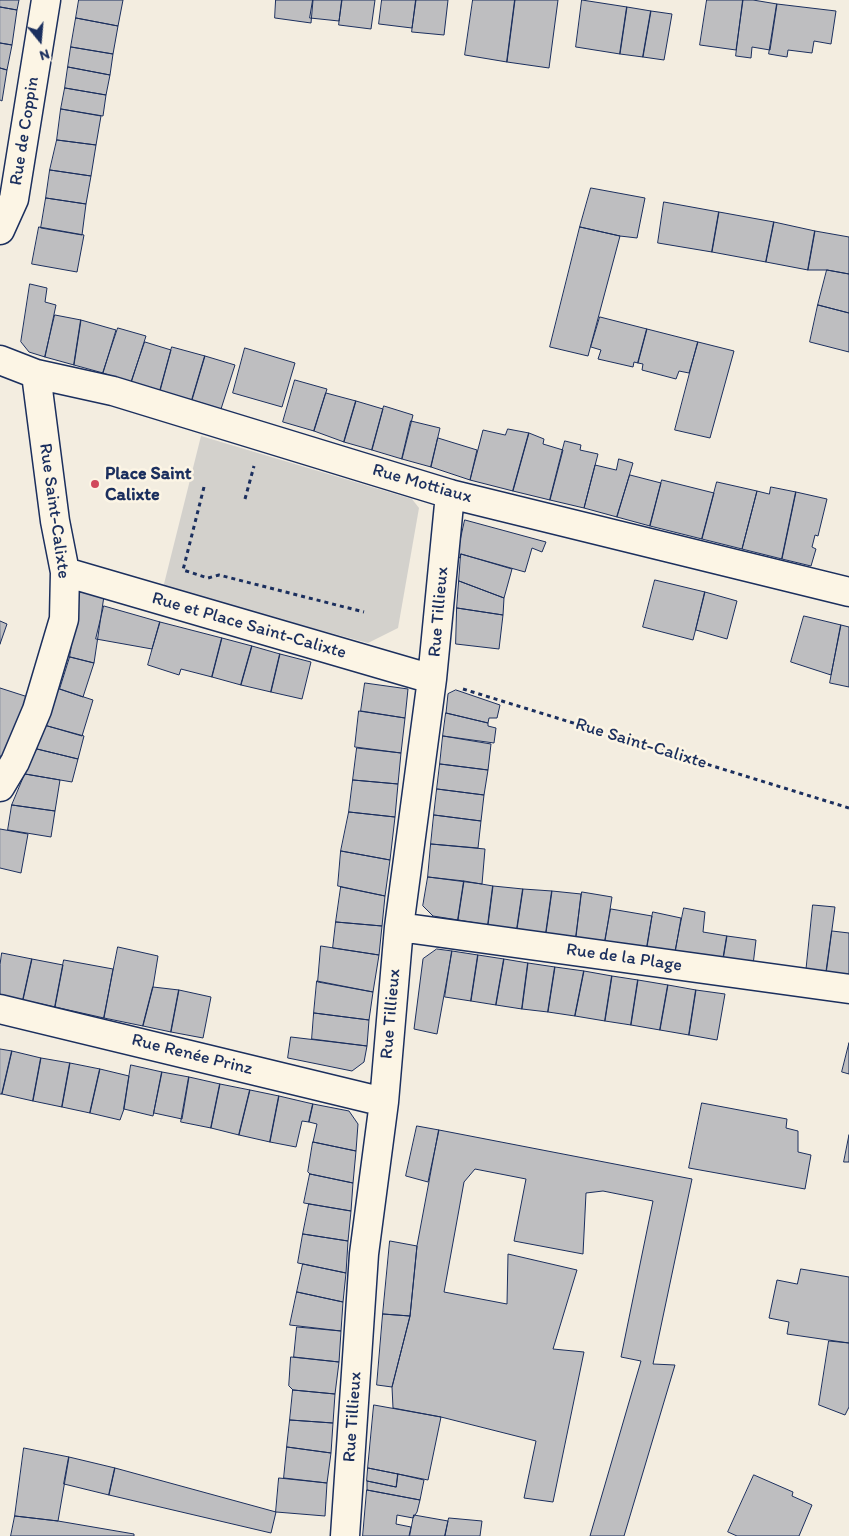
<!DOCTYPE html>
<meta charset="utf-8">
<style>
body{margin:0}
#map{position:relative;width:849px;height:1536px;overflow:hidden;background:#f3ede0;font-family:Itim,sans-serif}
canvas{display:block}
.north{position:absolute;left:15px;top:15px;width:50px;height:50px;-webkit-text-stroke:4px #fcf5e5;paint-order:stroke;rotate:163deg;font-size:14px;font-weight:700;line-height:20px;text-align:center;color:#1b2f5e}
.north::after{content:'';display:block;margin:auto;width:18px;height:22px;background:#1b2f5e;clip-path:polygon(50% 0,100% 100%,50% 72%,0 100%)}
</style>
<div id="map">
<canvas width="849" height="1536"></canvas>
<div class="north">N</div>
</div>
<script>
const c = document.querySelector('canvas').getContext('2d');
c.lineJoin = 'round';
function fill(path, color) { c.fillStyle = color; c.fill(path, 'evenodd'); }
function trace(path, color, width, dash) { c.strokeStyle = color; c.lineWidth = width; c.lineCap = dash ? 'butt' : 'round'; c.setLineDash(dash || []); c.stroke(path); }
function drawText(font, color, halo, rows, align = 'center') {
  c.font = font + ' Itim,sans-serif'; c.lineWidth = 5; c.setLineDash([]); c.textBaseline = 'middle'; c.strokeStyle = halo; c.fillStyle = color; for (const [text, x, y, turn = 0] of rows) {
    c.save(); c.translate(x, y); c.rotate((+turn || 0) * Math.PI / 180); c.textAlign = isNaN(turn) ? turn : align; if (halo) c.strokeText(text, 0, 0); c.fillText(text, 0, 0); c.restore();
  }
}
const green = new Path2D(`
 M201 436 412 499 419 508 398 628 368 643 163 588Z`);
const building = new Path2D(`
 M0 0H19L17 10 0 7Z
 M79 0H123L118 26 76 18Z
 M276 0H313L311 23 275 18Z
 M313 0H342L339 21 310 18Z
 M342 0H375L371 29 339 25Z
 M382 0H416L412 28 379 24Z
 M416 0H448L444 35 412 32Z
 M473 0H515L507 62 465 55Z
 M515 0H558L549 68 507 62Z
 M582 0 627 7 620 54 576 47Z
 M707 0H743L736 50 700 45Z
 M743 0H753L777 4 770 50 752 47 751 58 736 56Z
 M777 4 836 11 831 44 814 41 812 53 788 50 787 57 769 54Z
 M0 7 17 10 12 45 0 43Z
 M627 7 651 11 643 57 620 54Z
 M651 11 672 14 664 60 643 57Z
 M76 18 118 26 113 54 71 47Z
 M0 43 12 45 7 70 0 68Z
 M71 47 113 54 110 75 68 67Z
 M68 67 110 75 106 95 65 88Z
 M0 68 7 70 2 101 0 100Z
 M65 88 106 95 103 116 61 109Z
 M61 109 101 116 96 145 57 140Z
 M57 140 96 145 91 176 50 170Z
 M50 170 91 176 86 204 46 198Z
 M591 188 645 198 637 238 620 236 580 227Z
 M46 198 86 204 82 235 41 228Z
 M664 202 719 212 712 252 658 243Z
 M719 212 774 222 766 262 712 252Z
 M774 222 815 231 808 270 766 262Z
 M39 227 84 235 77 272 32 264Z
 M580 227 620 236 588 356 550 347Z
 M815 231 849 237V274L827 270H808Z
 M827 270 849 274V313L818 305Z
 M30 284 47 288 45 302 56 305 45 357 29 352 21 342Z
 M818 305 849 313V352L810 342Z
 M55 315 81 320 74 365 45 357Z
 M600 317 647 329 638 363 634 362 633 367 598 359 601 350 591 347Z
 M81 320 116 330 103 373 74 365Z
 M118 328 146 336 131 383 103 373Z
 M647 329 698 342 689 373 679 371 676 379 642 370 643 364 638 363Z
 M145 342 171 350 160 391 131 383Z
 M698 342 734 351 710 438 675 430Z
 M172 347 205 356 192 400 160 391Z
 M245 348 295 363 282 407 233 393Z
 M205 356 235 365 221 409 192 400Z
 M295 380 327 389 314 431 283 422Z
 M326 393 356 401 344 442 314 431Z
 M356 401 383 409 372 450 344 442Z
 M384 406 413 415 402 459 372 450Z
 M411 421 440 428 431 467 402 459Z
 M508 429 529 433 513 491 470 480 483 430 505 435Z
 M529 433 544 439 543 444 563 450 550 500 513 491Z
 M438 438 477 450 470 480 431 467Z
 M565 441 581 445 580 450 598 454 584 508 550 500Z
 M619 459 633 463 617 517 584 508 595 465 616 470Z
 M630 475 661 483 650 526 617 517Z
 M662 480 714 493 702 539 650 526Z
 M717 482 757 491 742 549 702 539Z
 M771 487 796 492 782 559 742 549 757 491 769 494Z
 M796 492 827 499 818 536 815 535 812 547 816 549 811 566 782 559Z
 M465 520 546 542 542 552 532 548 525 572 461 554 460 558 457 556Z
 M461 554 512 569 504 598 459 581Z
 M655 580 705 592 693 640 643 627Z
 M459 581 504 598 503 615 457 608Z
 M80 592 104 596 94 663 70 657Z
 M705 592 737 601 727 639 696 630Z
 M104 606 160 622 152 649 96 639Z
 M457 608 503 615 499 649 456 644Z
 M804 616 841 625 831 675 791 662Z
 M0 621 7 624 0 644Z
 M160 622 222 638 212 677 181 669 179 675 148 665Z
 M841 625 849 627V687L830 683Z
 M222 638 252 646 241 685 212 677Z
 M252 646 280 654 271 692 241 685Z
 M280 654 311 662 302 699 271 692Z
 M70 657 94 663 83 697 60 689Z
 M365 683 408 689 405 718 361 711Z
 M53 687 93 700 82 736 44 725Z
 M0 688 28 697 9 758 0 756Z
 M456 690 500 705 497 718H489L488 723 446 713 448 694Z
 M359 711 405 718 401 753 355 747Z
 M446 713 488 723V726L496 728 494 743 443 736Z
 M44 725 84 736 78 759 37 749Z
 M443 736 491 744 488 770 440 764Z
 M357 748 401 753 398 784 353 780Z
 M37 749 78 759 72 782 25 774Z
 M440 764 488 770 484 795 437 789Z
 M25 774 60 780 55 811 12 805Z
 M353 780 398 784 395 817 349 812Z
 M437 789 484 795 481 821 434 815Z
 M12 805 55 811 51 837 8 830Z
 M349 812 395 817 390 860 341 851Z
 M434 815 481 821 478 848 431 844Z
 M0 829 28 834 21 873 0 868Z
 M431 844 485 849 482 884 428 877Z
 M341 851 390 860 385 896 338 886Z
 M428 877 464 881 458 920 433 916 423 906Z
 M464 881 493 886 488 925 458 920Z
 M493 886 523 889 517 929 488 925Z
 M341 887 385 896 382 926 336 922Z
 M523 889 552 891 546 933 517 929Z
 M552 891 581 894 576 937 546 933Z
 M582 892 612 897 605 941 576 937Z
 M813 905 835 907 826 974 806 973Z
 M684 908 705 912 703 932 727 936 723 960 675 953Z
 M611 909 652 916 647 947 605 941Z
 M653 912 681 918 675 953 647 947Z
 M336 922 382 926 379 955 333 948Z
 M832 931 849 933V977L826 974Z
 M727 936 756 940 753 965 723 960Z
 M321 946 379 955 373 992 318 982Z
 M118 947 158 956 153 987 143 1026 104 1018Z
 M437 949 452 951 437 1034 414 1029 423 959Z
 M452 951 478 955 471 1001 445 997Z
 M2 953 32 959 23 1000 0 996V965Z
 M478 955 504 959 496 1005 471 1001Z
 M32 959 63 965 55 1007 23 1000Z
 M504 959 528 963 522 1009 496 1005Z
 M64 960 113 969 104 1018 55 1007Z
 M528 963 555 967 548 1012 522 1009Z
 M555 967 584 971 575 1016 548 1012Z
 M584 971 612 976 605 1021 575 1016Z
 M612 976 638 980 631 1025 605 1021Z
 M638 980 668 985 660 1030 631 1025Z
 M317 981 373 992 369 1020 314 1013Z
 M668 985 696 990 689 1035 660 1030Z
 M153 987 179 990 171 1032 143 1026Z
 M179 990 211 997 203 1038 171 1032Z
 M696 990 725 994 717 1040 689 1035Z
 M314 1013 369 1020 367 1046 312 1039Z
 M291 1037 367 1046 364 1062 352 1071 288 1058Z
 M849 1043V1074L842 1072Z
 M0 1049 12 1051 2 1094H0Z
 M12 1051 41 1058 33 1101 2 1094Z
 M41 1058 70 1063 62 1107 33 1101Z
 M70 1063 100 1069 90 1113 62 1107Z
 M131 1065 162 1072 153 1116 124 1109Z
 M100 1069 129 1076 124 1109 120 1120 90 1113Z
 M162 1072 189 1077 182 1119 154 1113Z
 M189 1077 220 1084 211 1128 181 1122Z
 M220 1084 250 1090 239 1135 211 1128Z
 M250 1090 279 1096 270 1142 239 1135Z
 M279 1096 313 1104 309 1122 302 1121 296 1147 270 1142Z
 M702 1103 787 1119 786 1128 798 1131V1152L811 1155 805 1189 689 1168Z
 M313 1104 349 1111 358 1124 356 1151 313 1142 317 1124 309 1122Z
 M417 1126 439 1130 428 1182 406 1176Z
 M439 1130 692 1179 653 1364 675 1365 624 1536H590L641 1361 621 1357 653 1201 603 1191 586 1193 583 1254 514 1241 526 1179 475 1169 464 1182 444 1292 507 1304 508 1254 577 1270 553 1349 584 1352 553 1502 524 1498 536 1441 441 1417 393 1408 392 1387 410 1316 417 1246Z
 M849 1135V1162H844Z
 M313 1142 356 1151 353 1183 310 1174 308 1172Z
 M310 1174 353 1183 351 1211 304 1203Z
 M309 1204 351 1211 348 1241 303 1234Z
 M303 1234 348 1241 346 1273 298 1263Z
 M390 1241 417 1246 410 1316 383 1314Z
 M303 1264 346 1273 343 1302 297 1292Z
 M801 1269 849 1277V1343L787 1334 789 1322 769 1318 777 1280 797 1284Z
 M297 1292 343 1302 341 1331 290 1325Z
 M383 1314 410 1316 392 1387 377 1385Z
 M297 1327 341 1331 339 1362 294 1357Z
 M829 1341 849 1343V1407L845 1415 819 1405Z
 M291 1357 339 1362 335 1394 293 1390 289 1386Z
 M293 1390 335 1394 333 1423 290 1420Z
 M374 1405 441 1417 428 1480 368 1468Z
 M290 1420 333 1423 331 1453 287 1447Z
 M287 1447 331 1453 327 1483 284 1478Z
 M24 1448 69 1457 58 1521 15 1516Z
 M69 1457 115 1468 109 1495 64 1484Z
 M115 1468 276 1512 271 1533 109 1495Z
 M368 1468 398 1474 396 1487 367 1481Z
 M398 1474 424 1480 420 1500 367 1490V1481L396 1487Z
 M754 1475 793 1492 792 1496 812 1505 799 1536H737L728 1532Z
 M279 1478 327 1483 325 1516 276 1512Z
 M367 1490 420 1500 417 1512 413 1518 397 1515 396 1524 411 1527 409 1536H363Z
 M414 1515 448 1521 445 1536H410Z
 M15 1516 58 1521 134 1534V1536H11Z
 M449 1518 482 1521 480 1536H445Z`);
const path = new Path2D(`
 M204 487 183 570 208 578 219 575 364 612
 M245 499 254 466
 M463 689 849 808`);
const minor = new Path2D(`
 M0 230 14 199 46 0
 M0 360 36 374 113 391 450 494 849 592
 M65 572 432 679
 M0 787 15 762 37 710 64 619 65 572 55 521 36 374
 M399 927 849 989
 M0 1009 384 1102
 M345 1536 364 1254 384 1102 399 927 432 679 450 494`);
const markers = [
 [95,484,5,"#d1495b"]
];
const streetNames = [
 ["Rue de Coppin",25,131,-81],
 ["Rue Mottiaux",422,484,16],
 ["Rue Saint-Calixte",54,511,82],
 ["Rue Tillieux",439,612,-85],
 ["Rue et Place Saint-Calixte",249,626,16],
 ["Rue Saint-Calixte",641,744,17],
 ["Rue de la Plage",624,958,8],
 ["Rue Tillieux",391,1014,-85],
 ["Rue Renée Prinz",192,1055,14],
 ["Rue Tillieux",353,1417,-86]
];
const poiNames = [
 ["Place Saint",105,474],
 ["Calixte",105,495]
];
fill(green, '#d3d1cc');
fill(building, '#bebec0');
trace(building, '#1b2f5e', 1);
trace(minor, '#1b2f5e', 31);
trace(path, '#1b2f5e', 3, [4, 4]);
trace(minor, '#fcf5e5', 28);
for (const [x, y, r, color] of markers) { const dot = new Path2D(); dot.arc(x, y, r, 0, 2 * Math.PI); c.fillStyle = color; c.fill(dot); trace(dot, '#fcf5e5', 2); }
drawText('18px', '#1b2f5e', '#fcf5e5', streetNames);
drawText('bold 18px', '#1b2f5e', '#fcf5e5', poiNames, 'left');
</script>
